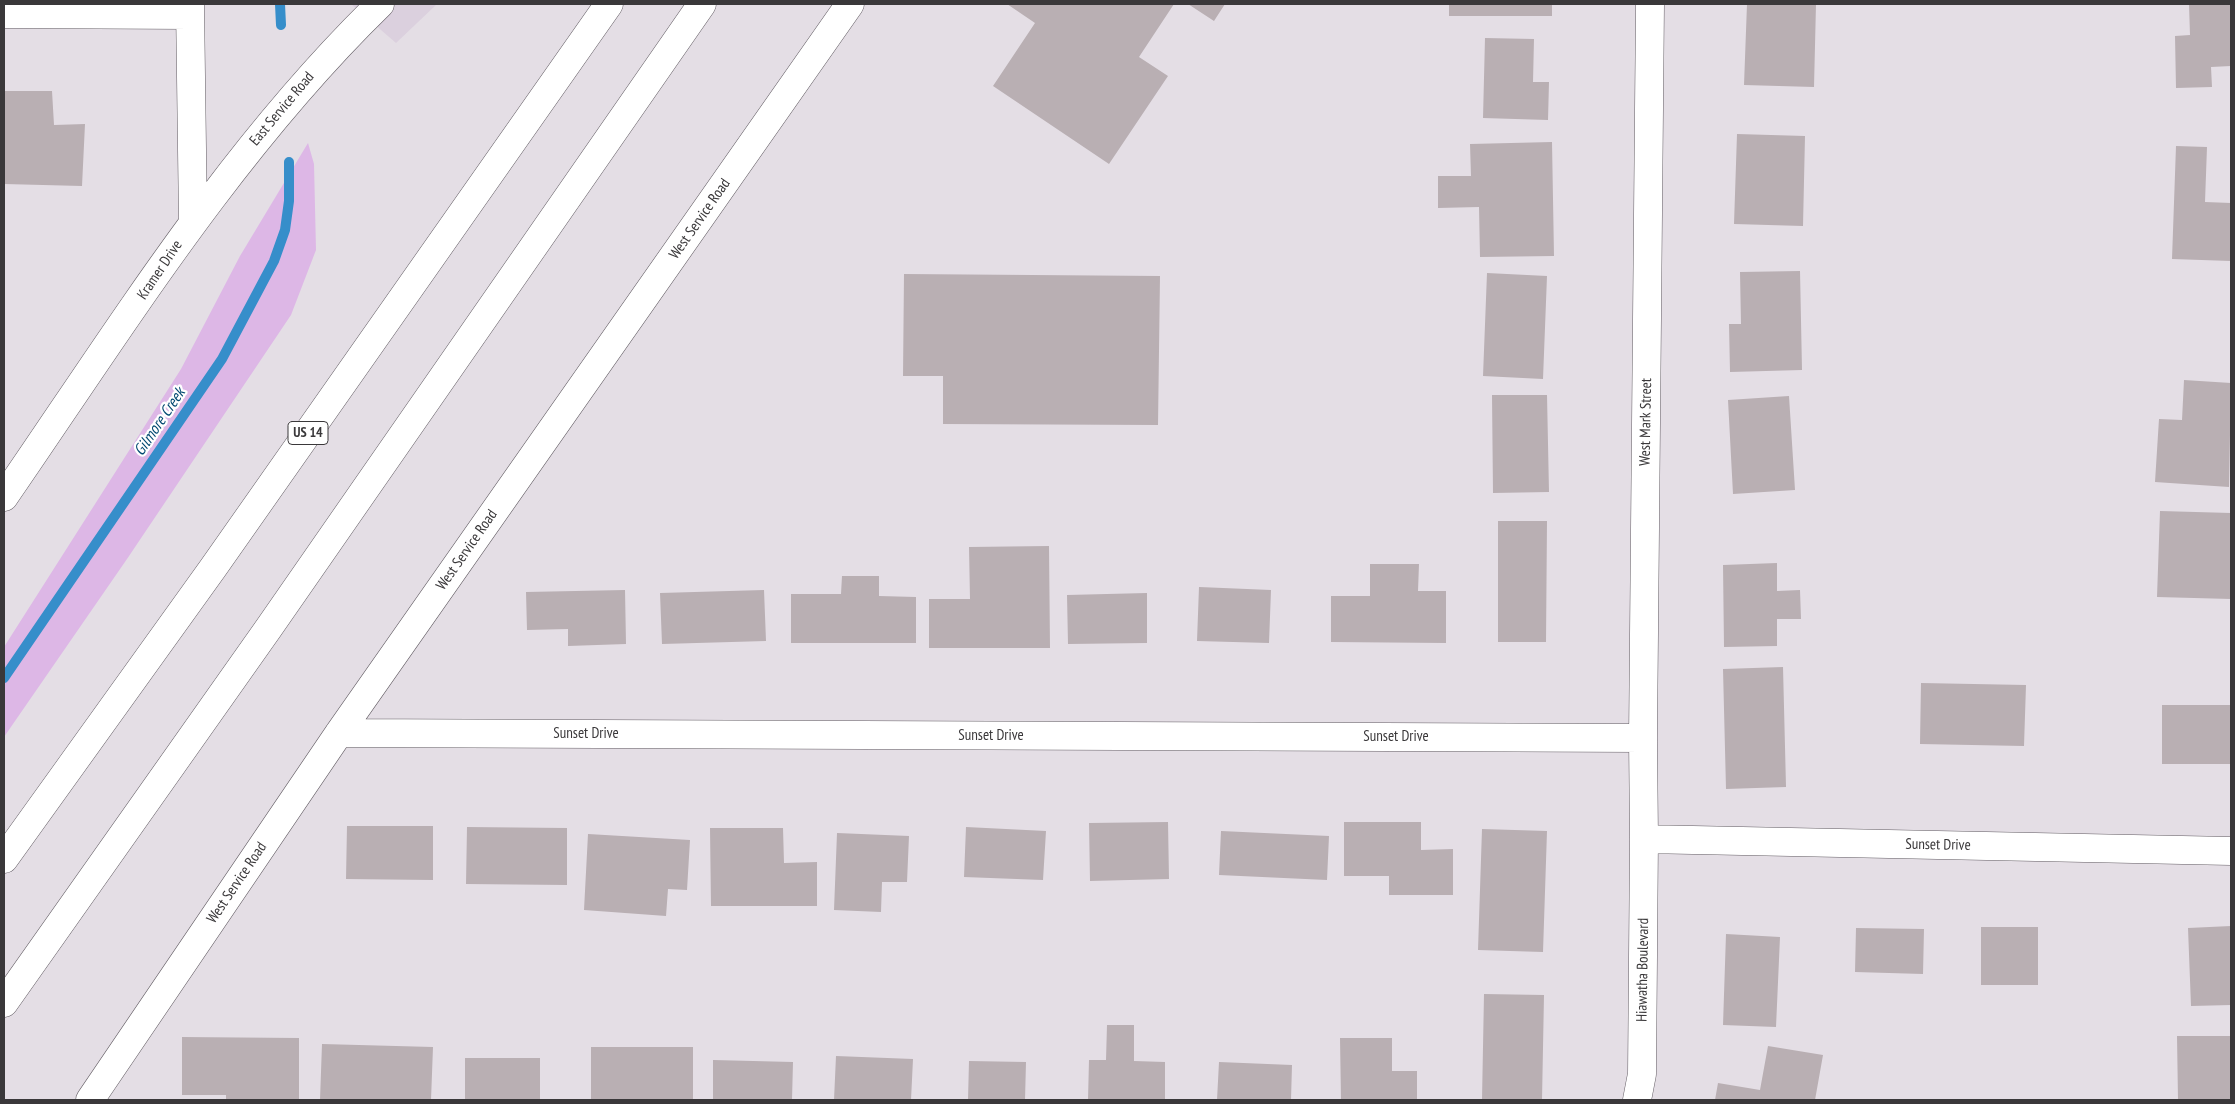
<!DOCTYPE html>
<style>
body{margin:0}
#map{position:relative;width:2235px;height:1104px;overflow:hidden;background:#e4dee5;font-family:"PT Sans Narrow",sans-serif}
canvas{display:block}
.frame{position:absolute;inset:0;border:5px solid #3a383a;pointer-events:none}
</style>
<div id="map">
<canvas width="2235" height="1104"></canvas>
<div class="frame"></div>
</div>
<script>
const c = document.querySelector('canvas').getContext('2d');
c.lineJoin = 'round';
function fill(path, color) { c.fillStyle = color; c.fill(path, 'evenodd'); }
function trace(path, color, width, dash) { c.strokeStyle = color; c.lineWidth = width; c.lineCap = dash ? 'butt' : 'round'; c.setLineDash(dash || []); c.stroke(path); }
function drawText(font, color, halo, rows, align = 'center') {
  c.font = font + ' "PT Sans Narrow",sans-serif'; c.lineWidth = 4.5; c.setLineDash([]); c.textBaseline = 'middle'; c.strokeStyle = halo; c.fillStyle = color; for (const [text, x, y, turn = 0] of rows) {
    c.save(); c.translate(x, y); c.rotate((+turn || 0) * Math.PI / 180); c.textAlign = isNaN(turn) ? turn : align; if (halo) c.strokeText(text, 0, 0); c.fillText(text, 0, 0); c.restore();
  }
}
const built = new Path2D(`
 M351 4H437L396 43Z`);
const green = new Path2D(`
 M308 143 314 164 316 250 291 315 127 559 4 737V647L181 369 240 256Z`);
const stream = new Path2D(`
 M280 4 281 25
 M4 678 222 359 274 261 285 230 289 201V162`);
const building = new Path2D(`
 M1007 4H1174L1139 57 1168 76 1109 164 993 86 1035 23Z
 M1188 4H1225L1214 21Z
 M1449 4H1552V16H1449Z
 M1747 4H1816L1814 87 1744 85Z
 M2189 4H2231V66L2211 67 2212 87 2176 88 2175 36 2190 35Z
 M1485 38 1534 39 1533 82H1549L1548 120 1483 118Z
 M4 91H52L54 125 85 124 82 186 4 184Z
 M1737 134 1805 136 1803 226 1734 224Z
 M1552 142 1554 256 1480 257 1479 207 1438 208V176H1471L1470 144Z
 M2176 146 2207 147 2205 202 2231 203V261L2172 259Z
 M1800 271 1802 370 1730 372 1729 324H1741L1740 272Z
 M1487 273 1547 276 1543 379 1483 376Z
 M904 274 1160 276 1158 425 943 424V376H903Z
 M2184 380 2231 383 2229 487 2155 482 2159 419 2182 420Z
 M1492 395H1547L1549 492 1493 493Z
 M1789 396 1795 490 1733 494 1728 400Z
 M2160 511 2231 513V599L2157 597Z
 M1498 521H1547L1546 642H1498Z
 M1049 546 1050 648H929V599H970L969 547Z
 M1777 563V591L1800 590 1801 619H1777V646L1724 647 1723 565Z
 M1370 564H1419L1418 591H1446V643L1331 642V596H1370Z
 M842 576H879V596L916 597V643H791V594H841Z
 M1199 587 1271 590 1269 643 1197 641Z
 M625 590 626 644 568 646V629L527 630 526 592Z
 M764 590 766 641 662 644 660 593Z
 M1147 593V643L1068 644 1067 595Z
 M1783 667 1786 787 1726 789 1723 669Z
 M1921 683 2026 685 2024 746 1920 744Z
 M2162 705H2231V764H2162Z
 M1168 822 1169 879 1090 881 1089 823Z
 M1344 822H1421V850L1453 849V895H1389V876H1344Z
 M347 826H433V880L346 879Z
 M467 827 567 828V885L466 884Z
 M966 827 1046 831 1043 880 964 877Z
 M710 828H783L784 863 817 862V906H711Z
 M1482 829 1547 831 1543 952 1478 950Z
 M1221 831 1329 836 1327 880 1219 875Z
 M837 833 909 836 907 882H882L881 912 834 910Z
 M588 834 690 840 687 890 668 889 666 916 584 910Z
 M2231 926V1005L2191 1006 2188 928Z
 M1981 927H2038V985H1981Z
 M1856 928 1924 929 1923 974 1855 972Z
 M1726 934 1780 937 1776 1027 1723 1025Z
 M1484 994 1544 995 1542 1100H1482Z
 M1107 1025H1134V1061L1165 1062V1100H1088L1089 1060H1106Z
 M2177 1036H2231V1100H2178Z
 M182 1037 299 1038V1100H226V1095H182Z
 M1340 1038H1392V1071H1417V1100H1341Z
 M322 1044 433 1047 431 1100H320Z
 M1768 1046 1823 1055 1815 1100H1715L1718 1083 1760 1090Z
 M591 1047H693V1100H591Z
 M836 1056 913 1059 911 1100H834Z
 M465 1058H540V1100H465Z
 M713 1060 793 1062 792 1100H713Z
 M969 1061 1026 1062 1025 1100H968Z
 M1219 1062 1292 1065 1291 1100H1217Z`);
const minor = new Path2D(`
 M190 4 193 222
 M4 14 190 15
 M4 497C121 327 231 149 380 4
 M339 733 1643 738
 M1644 839 2231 851
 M90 1100 339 733 850 4
 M1637 1100 1642 1074 1644 839 1643 738 1650 4`);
const trunk = new Path2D(`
 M4 859 213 568 609 4
 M4 1003 268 629 702 4`);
const shields = [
 [308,433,40]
];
const shieldNames = [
 ["US 14",308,433]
];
const streetNames = [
 ["East Service Road",282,109,-50],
 ["West Service Road",700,219,-55],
 ["Kramer Drive",160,270,-56],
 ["West Mark Street",1646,422,-89],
 ["West Service Road",467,550,-55],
 ["Sunset Drive",586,734],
 ["Sunset Drive",991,736],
 ["Sunset Drive",1396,737],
 ["Sunset Drive",1938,845,1],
 ["West Service Road",237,883,-56],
 ["Hiawatha Boulevard",1643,970,-89]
];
const waterNames = [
 ["Gilmore Creek",160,422,-56]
];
fill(built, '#dbd0de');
fill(green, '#ddb7e6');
trace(stream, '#368eca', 10);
fill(building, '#b9afb3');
trace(minor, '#625c63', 29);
trace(trunk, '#625c63', 29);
trace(minor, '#fff', 28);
trace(trunk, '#fff', 28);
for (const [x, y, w] of shields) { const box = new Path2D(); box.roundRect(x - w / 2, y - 11.5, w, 23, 4); c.fillStyle = '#fff'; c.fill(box); trace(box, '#3a383a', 1); }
drawText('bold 14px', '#3a383a', null, shieldNames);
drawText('15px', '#3a383a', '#fff', streetNames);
drawText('italic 16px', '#024971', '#fff', waterNames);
</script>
